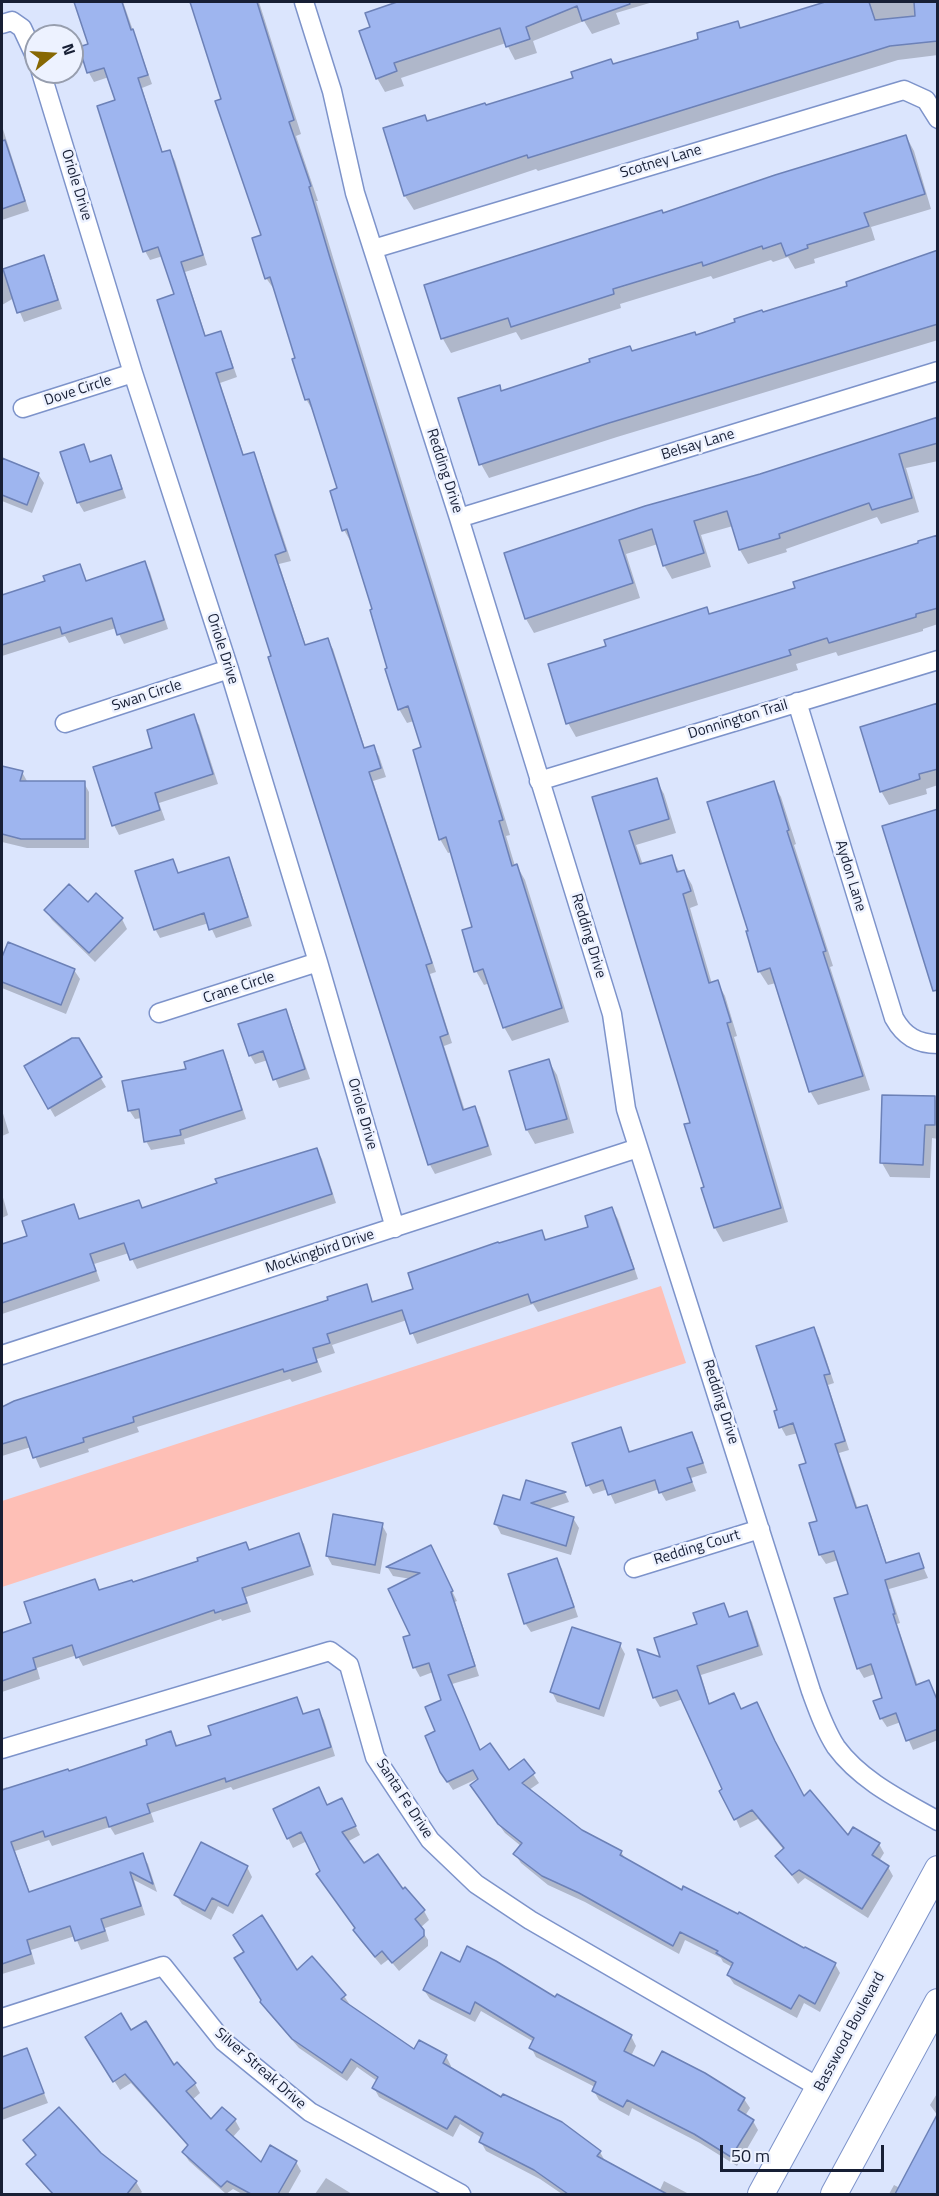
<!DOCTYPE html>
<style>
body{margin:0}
#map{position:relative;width:939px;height:2196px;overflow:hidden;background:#dbe5fd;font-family:"Titillium Web",sans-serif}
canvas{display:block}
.frame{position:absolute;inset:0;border:3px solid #171f35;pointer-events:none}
.north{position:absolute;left:24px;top:24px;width:60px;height:60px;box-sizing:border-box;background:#edf2ff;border:2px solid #979eae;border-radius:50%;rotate:72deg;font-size:16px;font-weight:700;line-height:24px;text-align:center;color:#171f35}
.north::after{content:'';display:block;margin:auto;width:21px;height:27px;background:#876803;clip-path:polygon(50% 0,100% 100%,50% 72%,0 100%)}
.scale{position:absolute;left:720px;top:2145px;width:164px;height:27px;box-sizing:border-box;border:3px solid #171f35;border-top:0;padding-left:8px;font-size:18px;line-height:21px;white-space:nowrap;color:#171f35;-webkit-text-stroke:4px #edf2ff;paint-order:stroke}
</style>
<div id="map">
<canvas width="939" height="2196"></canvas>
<div class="frame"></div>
<div class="north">N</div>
<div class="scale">50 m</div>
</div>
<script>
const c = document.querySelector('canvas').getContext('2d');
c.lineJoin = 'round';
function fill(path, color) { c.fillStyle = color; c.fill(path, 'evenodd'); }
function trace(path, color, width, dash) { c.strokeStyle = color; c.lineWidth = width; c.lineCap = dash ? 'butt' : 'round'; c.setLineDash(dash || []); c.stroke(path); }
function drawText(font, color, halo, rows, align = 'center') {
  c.font = font + ' "Titillium Web",sans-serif'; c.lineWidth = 5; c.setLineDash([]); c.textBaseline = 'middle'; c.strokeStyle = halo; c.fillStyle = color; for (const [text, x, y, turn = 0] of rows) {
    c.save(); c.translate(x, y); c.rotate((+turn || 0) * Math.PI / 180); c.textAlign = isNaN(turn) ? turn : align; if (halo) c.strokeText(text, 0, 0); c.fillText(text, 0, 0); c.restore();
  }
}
const green = new Path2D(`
 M661 1286 686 1363 2 1587V1501Z`);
const shadow = new Path2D(`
 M76 2H123L152 84 142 88 163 154 170 151 175 161 207 265 185 272 206 337 220 333 225 342 237 377 220 383 244 456 253 454 258 463 278 522 291 561 279 564 306 646 327 639 333 649 365 749 373 746 379 756 386 777 373 781 436 972 430 974 452 1043 444 1046 465 1111 474 1108 480 1117 492 1155 435 1174 430 1165 270 658 273 657 176 295 163 256 150 260 145 251 117 101 109 77 94 82 89 73 81 48 90 45Z
 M189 2H259L301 134 296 136 318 201H316L338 274 510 835 506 836 515 866H517L525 880 569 1022 512 1041 504 1027 490 983 484 985 476 971 474 928 452 852 448 853 440 839 423 748 414 721 407 723 399 709 374 610 353 544H352L344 530 339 489 314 413 306 399 297 359 276 292 266 278 263 236 223 100 197 16Z
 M402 2H653L616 13 620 24 592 34 584 21 533 41 537 53 515 60 506 43 401 78 404 86 385 92 377 78 372 28 366 14Z
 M825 2H938V55L898 60 538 171 536 169 414 210 405 196 384 129 428 123 486 107 700 40 737 22 741 29Z
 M2 126 29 211 2 220Z
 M906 136 914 151 931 209 871 227 875 240 814 259 815 263 795 269 788 257 773 262 771 260 713 279 711 276 620 304 621 308 521 340 516 332 451 353 443 339 426 286 663 214Z
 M938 252V340L617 437 489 478 481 464 499 387 502 392 632 353 696 336 849 287Z
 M43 257 48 266 62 309 24 322 14 298 2 305V271Z
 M938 418V461L906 468 919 512 881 524 877 517 786 549 787 552 748 564 740 550 733 526 701 535 711 567 672 579 664 565 658 544 626 554 640 598 534 633 526 619 506 554Z
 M83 446 91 463 110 457 115 466 126 498 84 512 78 502Z
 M2 460 38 474 44 483 32 513 2 501Z
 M938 537V624L923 629V631L838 656 836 652 796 664 798 670 576 737 568 723 608 647 707 609 710 615 797 589Z
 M145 563 150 572 168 629 124 644 116 628 69 643 65 636 2 656V597L47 582 80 566 87 582Z
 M938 705V785L926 789 927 794 889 805 881 791Z
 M193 716 199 725 218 784 159 803 165 820 119 835 114 825 95 768 154 749Z
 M2 767 22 772 27 781 84 783 89 792V848H27L2 842Z
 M656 780 664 794 676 833 636 845 643 865 671 857 680 873 684 871 692 885 698 905 690 908 712 984 717 982 725 996 737 1036 734 1037 788 1222 723 1242 715 1228 703 1189 705 1188 692 1124 594 798Z
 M773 783 781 797 796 844 794 845 833 966 830 967 870 1090 818 1105 810 1091 776 983 768 985 759 971Z
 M228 859 233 868 252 926 216 938 209 923 160 938 155 929 172 860 179 875Z
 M88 904 122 919 127 929 95 962 52 920 46 910Z
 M8 944 74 970 80 979 66 1014 2 988V961Z
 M285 1011 290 1020 310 1079 279 1088 268 1060 255 1064 250 1055Z
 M76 1037 106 1087 55 1117 26 1067Z
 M222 1051 227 1060 246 1119 184 1139 185 1144 151 1150 146 1141 142 1118 135 1119 129 1110 188 1071Z
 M548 1060 557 1075 574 1133 535 1144 527 1130 510 1072Z
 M934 1098 938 1103V1139L932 1138 930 1178 890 1177 882 1163Z
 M2 1110 9 1133 2 1136Z
 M317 1150 322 1159 336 1203 137 1269 129 1253 94 1264 100 1281 2 1314V1245L29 1236 73 1206 80 1221 139 1202 143 1209Z
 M2 1194 8 1215 2 1218Z
 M612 1209 618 1219 638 1279 538 1312 533 1304 417 1344 407 1320 332 1345 335 1353 317 1359 322 1372 292 1382 290 1379 137 1427 139 1432 88 1449 89 1452 40 1468 31 1447 2 1456V1408L330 1301 366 1286 374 1304 415 1290 542 1232 547 1241 590 1228Z
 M814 1329 819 1338 834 1383 828 1385 849 1450 839 1453 858 1509 866 1506 871 1515 887 1564 918 1555 928 1578 889 1589 900 1623 897 1624 918 1686 929 1682 938 1701V1740L913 1750 901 1722 887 1727 881 1718 884 1699 875 1674 864 1678 858 1668 850 1595 838 1560 826 1564 820 1555 810 1524 819 1522 808 1464 798 1433 786 1436 781 1427 779 1411Z
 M620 1428 631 1454 692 1434 697 1443 707 1473 691 1478 696 1491 666 1501 659 1489 615 1504 608 1489 593 1494 588 1485Z
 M527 1482 565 1493 569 1502 545 1510 573 1518 579 1528 571 1555 501 1534 496 1524 521 1502Z
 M382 1525 387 1534 380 1574 332 1565 327 1556Z
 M298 1535 304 1544 314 1575 246 1597 251 1612 222 1621 221 1619 83 1666 77 1655 37 1668 40 1679 2 1692V1635L33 1624 94 1580 100 1592 133 1584 200 1562 245 1543 250 1551Z
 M430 1547 457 1601 455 1602 479 1676 452 1684 480 1752 508 1772 533 1774 539 1783 529 1790 581 1831 621 1852 626 1860 682 1892 835 1964 840 1973 820 2012 804 2003 797 2018 734 1984 728 1975 732 1967 723 1962 721 1958 685 1940 679 1954 585 1902 548 1885 521 1863 515 1854 521 1846 505 1833 477 1795 481 1777 453 1790 447 1781 437 1732 443 1701 433 1672 420 1677 415 1668 405 1638 412 1636 411 1579 393 1576 388 1568Z
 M557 1560 562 1569 578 1617 531 1632 525 1623Z
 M723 1604 730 1619 747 1613 752 1622 763 1655 701 1675 710 1705 741 1710 779 1752 804 1798 848 1838 879 1844 884 1853 879 1861 888 1867 893 1876 868 1918 805 1878 798 1884 777 1856 784 1850 758 1819 740 1828 683 1699 660 1707 654 1697 662 1659 698 1625Z
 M620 1645 625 1654 604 1717 557 1702 552 1692Z
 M297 1699 304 1715 319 1711 324 1720 335 1756 233 1790 231 1787 151 1813 154 1822 115 1835 110 1827 52 1846 49 1840 15 1851 30 1893 142 1855 148 1864 157 1892 134 1880 145 1915 105 1928 109 1941 81 1950 75 1936 31 1950 35 1964 2 1974V1789L7 1787 8 1789 68 1773 149 1746 171 1733 178 1747 213 1736Z
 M327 1807 347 1809 360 1835 347 1842 364 1865 402 1891 424 1911 429 1920 420 1928 428 1940V1946L399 1971 389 1959 381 1965 360 1940 355 1931 356 1929 322 1872 307 1841 293 1848 288 1838Z
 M247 1867 252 1877 233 1914 218 1906 211 1920 182 1904 176 1895Z
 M461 1964 556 1999 631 2036 636 2046 631 2056 655 2069 744 2099 750 2108 745 2116 753 2121 758 2130 737 2166 700 2143 632 2108 629 2116 599 2100 594 2091 595 2087 536 2057 531 2047 534 2042 481 2011 475 2022 430 1999 424 1990Z
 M296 1972 344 1996 350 2005 415 2051 446 2056 451 2066 450 2069 600 2152 605 2161 659 2192 664 2181 689 2194H562L540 2179 486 2151 481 2142 482 2138 460 2124 453 2137 379 2097 374 2088 377 2081 357 2067 347 2081 299 2048 267 2011 262 2002Z
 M131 2032 195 2084 200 2093 192 2100 211 2122 235 2120 240 2129 232 2138 261 2164 296 2162 301 2171 288 2194H242L233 2189 226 2194 189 2161 183 2152 188 2146 131 2083 120 2090 92 2046Z
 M27 2050 48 2103 2 2120V2059Z
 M938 2092V2116L930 2105Z
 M938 2116V2194H889L894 2185 900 2188Z
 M25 2140 100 2154 136 2182 142 2192 140 2194H52L34 2174 28 2164 36 2157Z
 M326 2178 352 2194H315Z`);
const building = new Path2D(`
 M74 2H122L131 30 133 29 148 75 138 78 162 152 170 150 203 255 181 262 205 336 221 331 233 368 216 373 243 455 254 452 273 512 286 551 275 555 305 645 328 638 364 748 374 745 381 768 369 772 432 963 426 965 448 1034 440 1037 463 1110 475 1106 488 1146 428 1165 268 657 271 656 157 300 174 294 158 247 143 252 97 106 115 100 104 68 87 73 79 47 88 44Z
 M190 2H257L294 120 289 122 311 186 309 187 330 258 503 820 499 821 512 866 517 864 562 1008 503 1028 483 969 474 972 462 930 472 927 446 837 439 840 413 750 421 747 408 706 398 710 385 669 387 668 370 610 372 609 347 529 342 531 330 491 337 488 309 399 305 400 292 359 295 358 270 277 265 279 252 238 261 235 215 101 221 99Z
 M397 2H629L630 4 582 21 577 6 526 27 530 39 506 47 500 28 394 63 397 71 376 79 359 31 370 27 365 13Z
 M825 2H869L875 20 915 16 914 2H938V41L890 46 528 158 527 155 404 196 383 128 425 115 427 121 485 103 486 105 573 78 571 72 611 59 613 64 698 39 697 33 738 21 740 28Z
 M906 135 925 194 864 213 869 226 807 245 808 248 786 256 781 243 763 249 762 246 703 266 702 262 613 289 614 294 511 327 508 318 441 339 424 285 662 210 663 213 775 175Z
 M5 140 25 201 2 209V141Z
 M938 250V324L609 423 479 465 458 398 500 385 501 391 590 362 589 359 630 346 632 351 695 332 696 335 735 322 734 319 762 310 763 312 847 286 846 282Z
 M44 255 58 300 17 313 3 269Z
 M938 417V443L899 454 912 498 872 510 869 503 779 534 780 538 739 550 727 511 694 521 704 553 663 566 652 529 619 540 633 583 525 619 504 553 645 506 760 474Z
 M84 444 90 462 111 455 122 489 77 503 60 452Z
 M2 458 39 473 27 505 2 495Z
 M938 535V608L916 614V617L829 643 827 638 789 650 791 655 566 724 548 664 606 646 604 640 707 607 709 614 795 588 793 582 918 543V541Z
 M145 561 164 620 117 635 112 618 62 634 60 627 2 645V595L45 581 43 576 80 564 86 581Z
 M938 703V769L919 774 920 779 880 792 860 727Z
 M194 714 213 774 155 793 160 810 112 826 93 767 152 748 147 730Z
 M2 766 23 771 20 781H85V839H21L2 834Z
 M657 778 669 819 629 831 640 864 672 855 677 872 684 870 691 891 683 894 709 983 718 980 731 1022 727 1023 781 1208 714 1228 701 1188 704 1187 684 1124 690 1123 592 797Z
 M774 781 789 830 787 831 826 951 823 952 863 1076 809 1092 770 968 758 972 746 931H748L707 802Z
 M938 809V990L933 991 882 826Z
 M229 857 248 917 209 930 204 913 154 930 135 871 173 859 178 873Z
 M69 884 88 902 96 893 123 918 89 953 44 910Z
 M8 942 75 969 61 1005 2 982V957Z
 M286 1009 305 1069 273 1080 263 1051 249 1056 238 1024Z
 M72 1038H79L102 1077 48 1109 24 1066Z
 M223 1050 242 1110 180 1130 181 1135 144 1142 139 1109 128 1111 122 1081 186 1069 184 1062Z
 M549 1059 567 1119 526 1130 509 1071Z
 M882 1095 935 1096V1125H925L923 1165 880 1163Z
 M317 1148 332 1194 130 1260 124 1243 90 1254 96 1271 2 1303V1244L27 1236 22 1221 74 1204 79 1219 139 1200 142 1208 217 1183 215 1179Z
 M612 1207 634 1269 531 1303 528 1294 410 1334 402 1310 327 1334 330 1343 313 1348 317 1362 284 1372 283 1369 133 1417 134 1422 83 1438 84 1442 33 1458 26 1437 2 1444V1407L14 1401 328 1300 327 1297 367 1284 372 1302 413 1289 408 1273 498 1242 499 1243 542 1230 545 1240 588 1227 585 1216Z
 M814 1327 830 1374 824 1375 845 1441 835 1444 856 1508 867 1505 886 1563 919 1553 924 1568 885 1580 895 1614H893L916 1685 929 1680 938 1702V1729L906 1741 896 1713 880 1719 873 1701 882 1698 871 1664 857 1669 834 1598 848 1594 834 1551 819 1555 809 1523 817 1521 799 1465 806 1463 793 1423 779 1428 774 1411 777 1410 756 1346Z
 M621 1427 629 1452 692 1432 703 1463 687 1468 692 1482 659 1493 655 1480 608 1495 603 1480 586 1486 572 1443Z
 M526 1480 566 1492 531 1503 574 1517 566 1546 494 1524 503 1495 520 1500Z
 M333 1514 383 1523 375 1565 326 1556Z
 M299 1533 310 1566 242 1588 247 1603 215 1613 214 1610 76 1658 72 1645 33 1658 36 1669 2 1681V1633L31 1623 24 1602 95 1579 99 1590 132 1580 133 1582 198 1561 197 1558 246 1542 249 1550Z
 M431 1545 453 1591 451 1592 475 1666 448 1675 480 1750 490 1743 509 1770 524 1759 535 1773 522 1783 582 1830 622 1851 620 1855 682 1890 683 1886 738 1914 739 1912 804 1948 805 1947 836 1963 815 2004 799 1995 791 2009 727 1975 733 1963 716 1953 718 1951 680 1932 673 1946 579 1893 542 1876 513 1854 522 1843 498 1824 470 1785 478 1779 473 1770 447 1782 440 1772 425 1736 435 1731 425 1707 441 1700 429 1663 413 1668 403 1637 410 1635 388 1589 420 1573 386 1567Z
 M557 1558 574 1607 524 1624 508 1574Z
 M724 1603 729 1617 747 1611 758 1646 697 1666 709 1704 734 1693 741 1709 757 1702 775 1741 804 1796 810 1790 848 1835 853 1827 880 1843 872 1855 889 1866 862 1909 799 1870 792 1875 775 1856 784 1848 752 1810 734 1820 719 1791 722 1789 677 1690 653 1698 637 1649 660 1657 654 1638 697 1624 693 1613Z
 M572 1627 621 1643 599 1709 550 1692Z
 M297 1697 303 1714 319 1709 331 1747 226 1782 225 1778 147 1804 150 1813 109 1827 106 1817 45 1837 43 1831 11 1842 29 1892 143 1853 153 1884 130 1872 141 1906 101 1919 105 1931 75 1941 70 1926 27 1940 31 1954 2 1964V1790L68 1769 69 1771 147 1745 146 1740 171 1731 176 1746 211 1735 208 1726Z
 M319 1787 327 1805 342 1798 356 1826 342 1832 364 1863 378 1854 403 1889 405 1887 425 1910 415 1919 424 1930V1936L392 1963 382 1951 375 1957 353 1930 355 1928 316 1874 320 1871 301 1832 287 1839 273 1809Z
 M201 1842 248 1866 228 1906 212 1898 205 1911 174 1895Z
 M262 1915 297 1970 312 1956 346 1995 341 1999 414 2049 419 2040 447 2055 443 2063 501 2097 503 2094 562 2122 601 2151 597 2156 667 2194H568L534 2170 479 2142 483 2133 455 2116 447 2129 372 2088 378 2077 351 2059 342 2073 292 2039 260 2002 261 2000 234 1958 244 1952 233 1935Z
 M467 1946 496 1961 555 1997 557 1994 632 2035 624 2051 654 2066 662 2051 705 2073 745 2098 738 2110 754 2120 731 2157 694 2134 627 2100 623 2107 592 2091 596 2082 529 2048 534 2038 475 2002 470 2014 423 1990 441 1952 460 1962Z
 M121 2013 131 2030 146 2021 174 2065 177 2062 196 2083 186 2091 211 2119 222 2107 236 2119 226 2130 261 2162 270 2145 297 2161 278 2194H251L227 2181 221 2187 182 2152 188 2145 125 2074 113 2082 85 2037Z
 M27 2048 44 2093 2 2109V2057Z
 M59 2107 101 2153 137 2181 127 2194H53L26 2164 36 2155 23 2140Z
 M938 2113V2194H895Z`);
const street = new Path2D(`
 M304 2 332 91 355 193 459 518 612 1014 626 1109 811 1691C818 1710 825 1730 836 1747 861 1781 901 1800 938 1821
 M2 24 12 21 22 28 36 58
 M41 72 133 373 229 669 318 962 395 1228
 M373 249 904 90 926 100 938 119
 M23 408 133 373
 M459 518 938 371
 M797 702 894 1018C904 1036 917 1044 938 1044
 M65 723 229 669
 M539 781 938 660
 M159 1013 318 962
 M2 1355 638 1148
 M634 1568 760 1529
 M2 1749 330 1651 349 1665 375 1757 430 1840 476 1884 530 1920 820 2088
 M2 2018 163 1966 223 2041 310 2112 461 2194`);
const secondary = new Path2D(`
 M761 2194 938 1869
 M834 2194 938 2002`);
const streetNames = [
 ["Scotney Lane",661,162,-17],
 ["Oriole Drive",76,185,73],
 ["Dove Circle",78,391,-18],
 ["Belsay Lane",698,445,-17],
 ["Redding Drive",444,471,72],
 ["Oriole Drive",222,649,72],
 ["Swan Circle",147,696,-18],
 ["Donnington Trail",738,720,-17],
 ["Aydon Lane",850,876,73],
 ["Redding Drive",588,936,73],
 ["Crane Circle",239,988,-18],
 ["Oriole Drive",362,1114,74],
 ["Mockingbird Drive",320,1252,-18],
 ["Redding Drive",720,1402,72],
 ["Redding Court",697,1548,-17],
 ["Santa Fe Drive",404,1799,57],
 ["Basswood Boulevard",850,2032,-62],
 ["Silver Streak Drive",260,2069,41]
];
fill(green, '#febfb6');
fill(shadow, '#0003');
fill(building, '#9eb5ef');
trace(building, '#6c81b7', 1.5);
trace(street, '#7d93ca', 21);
trace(secondary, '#7d93ca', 28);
trace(street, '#fff', 18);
trace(secondary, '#fff', 26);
drawText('15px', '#171f35', '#edf2ff', streetNames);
</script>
